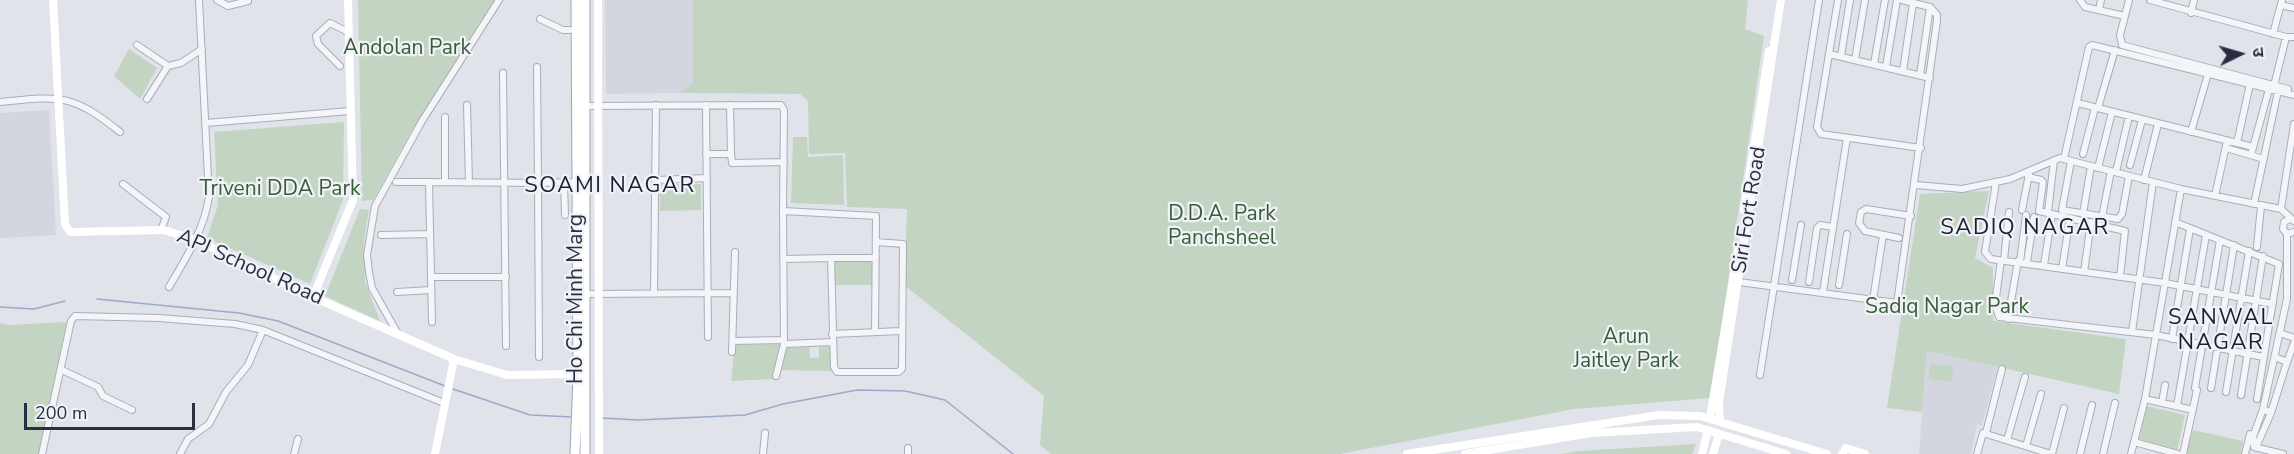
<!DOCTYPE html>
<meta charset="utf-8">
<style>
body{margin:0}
#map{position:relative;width:2294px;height:454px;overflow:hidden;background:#e1e3ea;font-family:"Nunito Sans","Noto Sans Devanagari",sans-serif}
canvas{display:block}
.north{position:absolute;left:2210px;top:24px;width:60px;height:60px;-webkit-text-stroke:4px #f1f2f7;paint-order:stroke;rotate:85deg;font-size:16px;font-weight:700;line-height:24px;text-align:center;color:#292e42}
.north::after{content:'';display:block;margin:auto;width:21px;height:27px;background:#292e42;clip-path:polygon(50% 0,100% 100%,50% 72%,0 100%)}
.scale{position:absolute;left:24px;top:403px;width:171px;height:27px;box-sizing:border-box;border:3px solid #292e42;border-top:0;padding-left:8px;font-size:18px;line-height:21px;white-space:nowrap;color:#292e42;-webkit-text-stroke:4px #f1f2f7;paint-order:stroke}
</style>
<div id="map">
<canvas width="2294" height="454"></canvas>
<div class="north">उ</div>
<div class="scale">200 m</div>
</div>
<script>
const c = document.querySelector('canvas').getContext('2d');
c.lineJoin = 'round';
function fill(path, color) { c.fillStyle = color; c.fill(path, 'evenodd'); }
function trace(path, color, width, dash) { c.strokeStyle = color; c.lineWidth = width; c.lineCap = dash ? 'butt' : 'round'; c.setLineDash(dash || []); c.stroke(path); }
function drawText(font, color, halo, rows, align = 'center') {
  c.font = font + ' "Nunito Sans",sans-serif'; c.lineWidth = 4.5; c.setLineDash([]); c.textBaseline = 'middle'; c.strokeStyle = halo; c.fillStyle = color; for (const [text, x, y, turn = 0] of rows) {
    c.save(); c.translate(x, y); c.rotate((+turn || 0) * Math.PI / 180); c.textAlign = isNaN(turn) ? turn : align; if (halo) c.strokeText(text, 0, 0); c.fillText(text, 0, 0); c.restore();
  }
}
const built = new Path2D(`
 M605 0H693V83L680 93 606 94Z
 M49 110 56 235 0 238V113Z
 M1927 351 1998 367 1982 425H1977L1971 454H1919Z`);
const green = new Path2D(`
 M358 0H495L412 130 373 200 362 201Z
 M693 0H1748L1745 29 1764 36 1711 398 1574 409 1340 454H1051L1040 445 1044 396 904 285 907 209 847 207 845 153 809 154 808 101 800 94 680 93 693 83Z
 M129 49 157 68 140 99 114 76Z
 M344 122 343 200 310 284 207 238 218 205 214 132Z
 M793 137H807L808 157 843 155 844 205 791 203Z
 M660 184H701V210L660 211Z
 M1989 191 1975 258 1993 268V321L2126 339 2119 394 1927 351 1922 412 1887 408 1920 194Z
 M360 209 369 210 364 240 365 282 380 321 325 296Z
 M835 261 872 262V285H835Z
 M67 322 39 454H0V323L9 325Z
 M781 344 773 379 731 381 735 345Z
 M831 346 832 371 781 370 786 348 809 347 810 358H819V347Z
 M1930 364 1953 366 1952 381 1929 379Z
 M2147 406 2185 415 2177 451 2139 440Z
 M2193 430 2243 441 2241 454H2186Z
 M1696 444 1692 454H1561L1579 451Z`);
const stream = new Path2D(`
 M97 299 239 313 278 321 445 386
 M0 307 34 309 65 301
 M453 389 530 415 572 417
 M601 418 639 420 745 415 783 404 857 390 905 391 945 400 1013 454`);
const street = new Path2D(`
 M217 0 228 6 248 1
 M2080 0 2085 7 2125 16 2129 0
 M2150 0 2286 37H2294
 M2281 5 2294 8
 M2099 10 2101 0
 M2191 13 2194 0
 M2125 16 2120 35 2122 45 2288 89
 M540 19 563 30H570
 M2273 34 2282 0
 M137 45 168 66 181 63 202 49
 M1829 54 1838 0
 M1841 56 1850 0
 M1855 60 1865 0
 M1874 64 1885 0
 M340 66 318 44 316 36 330 23 348 32
 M1886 67 1897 0
 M1903 71 1913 3
 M503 73 506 346
 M1920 75 1930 7
 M2274 86 2286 37
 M147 99 168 66
 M0 102C60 96 71 93 120 132
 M2078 103 2253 147
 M467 105 469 183
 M706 105 708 337
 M730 105 731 154
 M585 106 781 105 784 110 783 211
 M2098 108 2115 50
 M445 117V182
 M206 123 350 111
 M2191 132 2208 74
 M2237 143 2250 84
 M1921 148 1821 134 1817 127 1829 54 1930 78
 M2226 148 2264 159
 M706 154H731L732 163 784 162
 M2083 154 2095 108
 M2251 155 2269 89
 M2064 159 2089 47 2092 45 2294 95
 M2071 161 2062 210 2118 219 2122 214 2129 176
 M2130 165 2142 120
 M2098 168 2112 112
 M2116 172 2129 116
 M2028 177 2041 180 2043 182 2039 211 2125 231 2120 277
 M656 180 707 178
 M2144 180 2158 124
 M396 182H429
 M564 182 565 215
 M1996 182 1985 252 1991 259 2165 283 2273 304
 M123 184 166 217 161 230
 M1916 185 1962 189 2010 179 2060 158 2181 189 2281 209 2294 221
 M2215 196 2227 141
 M2254 204 2278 91
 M2281 209 2294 124
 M2022 210 2029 174
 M2048 212 2054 160
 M2083 214 2091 166
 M2102 217 2111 171
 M2290 219 2284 222 2283 229 2287 234 2294 232
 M2175 222 2279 264 2257 399
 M381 235 430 234
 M1899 238 1865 231 1859 223 1861 212 1866 209 1911 216
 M2257 247 2261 206
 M876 258H831L834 367 837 372H898L902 369 903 244 876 242
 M784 259 831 258
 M2001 260 1995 305 1999 317 2156 335 2263 357
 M2004 260 2009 212
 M2020 262 2026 215
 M2027 262 2034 217
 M2044 265 2052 214
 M2062 269 2070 218
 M2084 272 2091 222
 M431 277H506
 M1792 280 1801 225
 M1739 282 1897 303 1937 21V15L1930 7 1902 0
 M1809 282 1817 228 1820 225 1833 227
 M1839 285 1847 234
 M169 287C186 258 204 230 209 197L199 0
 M397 292 431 290
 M1823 292 1847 138
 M585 294 733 293
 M654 294 656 105
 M1873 300 1883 235
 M2008 319 2018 261
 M432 322 429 182 538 183 537 67
 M2132 332 2153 182
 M2280 333 2294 338
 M398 334 372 288 369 272 367 255 375 206 422 121 499 0
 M832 334 901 331
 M2172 339 2190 229
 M733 341 784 340
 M833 342 784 344 783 211 876 216 875 332
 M732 352 735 252
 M539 357 538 183 577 182
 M2287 362 2294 343
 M62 370 98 387 103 396 132 410
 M1760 375 1819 0
 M776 376 784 344
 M2195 388 2220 240
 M2211 388 2234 245
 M2226 392 2249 251
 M2241 395 2263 256
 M2145 399 2193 410
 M2162 403 2165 385
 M2177 406 2206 235
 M2263 409 2271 413 2287 362 2275 357
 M1986 433 2002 369
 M2007 440 2025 377
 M2134 442 2178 454
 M2257 445 2271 413
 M2026 446 2041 394
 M42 454 71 321 75 316 159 318 235 324 263 330 444 403
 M180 454 188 439 209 424 226 392 248 365 263 330
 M294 454 298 439
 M763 454 765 433
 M908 454V448
 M1977 454 1983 433 2051 454
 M2052 454 2064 408
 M2080 454 2092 405
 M2103 454 2115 403
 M2131 454 2145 399 2181 189
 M2183 454 2197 390
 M2245 454 2250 434
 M2283 454 2254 447 2253 437 2263 409 2287 299V234`);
const secondary = new Path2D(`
 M53 0 65 224 70 232 164 230 196 240 313 297 454 359 507 375 578 374
 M598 0 599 454
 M1744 210 1769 51
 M313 297 353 200 348 0
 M1710 418 1738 250
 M1720 421 1719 403 1781 0
 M435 454 454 359
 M1407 454 1659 415 1700 416 1827 454
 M1465 454 1591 433 1697 427 1786 454
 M1702 454 1708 430
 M1713 454 1719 434
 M1842 454 1846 448 1865 454`);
const primary = new Path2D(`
 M575 454 578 374 576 0
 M585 454V0`);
const parkNames = [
 ["Andolan Park",407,49],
 ["Triveni DDA Park",280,190],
 ["D.D.A. Park",1222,215],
 ["Panchsheel",1222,239],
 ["Sadiq Nagar Park",1947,308],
 ["Arun",1626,338],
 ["Jaitley Park",1626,362]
];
const streetNames = [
 ["Siri Fort Road",1750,210,-81],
 ["APJ School Road",250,268,24],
 ["Ho Chi Minh Marg",577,299,-90]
];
const neighbourhoodNames = [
 ["SOAMI NAGAR",610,187],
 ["SADIQ NAGAR",2025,229],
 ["SANWAL",2221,319],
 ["NAGAR",2221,344]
];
fill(built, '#d3d5df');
fill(green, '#c3d4c2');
trace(stream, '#9caaca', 1.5);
trace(street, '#aaadb8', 8);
trace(primary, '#a0a5b6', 11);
trace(street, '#f4f5f8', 6);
trace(secondary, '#fff', 8);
trace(primary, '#fff', 9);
drawText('21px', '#365e36', '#f1f2f7', parkNames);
drawText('21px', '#292e42', '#f1f2f7', streetNames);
c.letterSpacing = '1.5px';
drawText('22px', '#1b1f33', '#f1f2f7', neighbourhoodNames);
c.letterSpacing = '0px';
</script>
